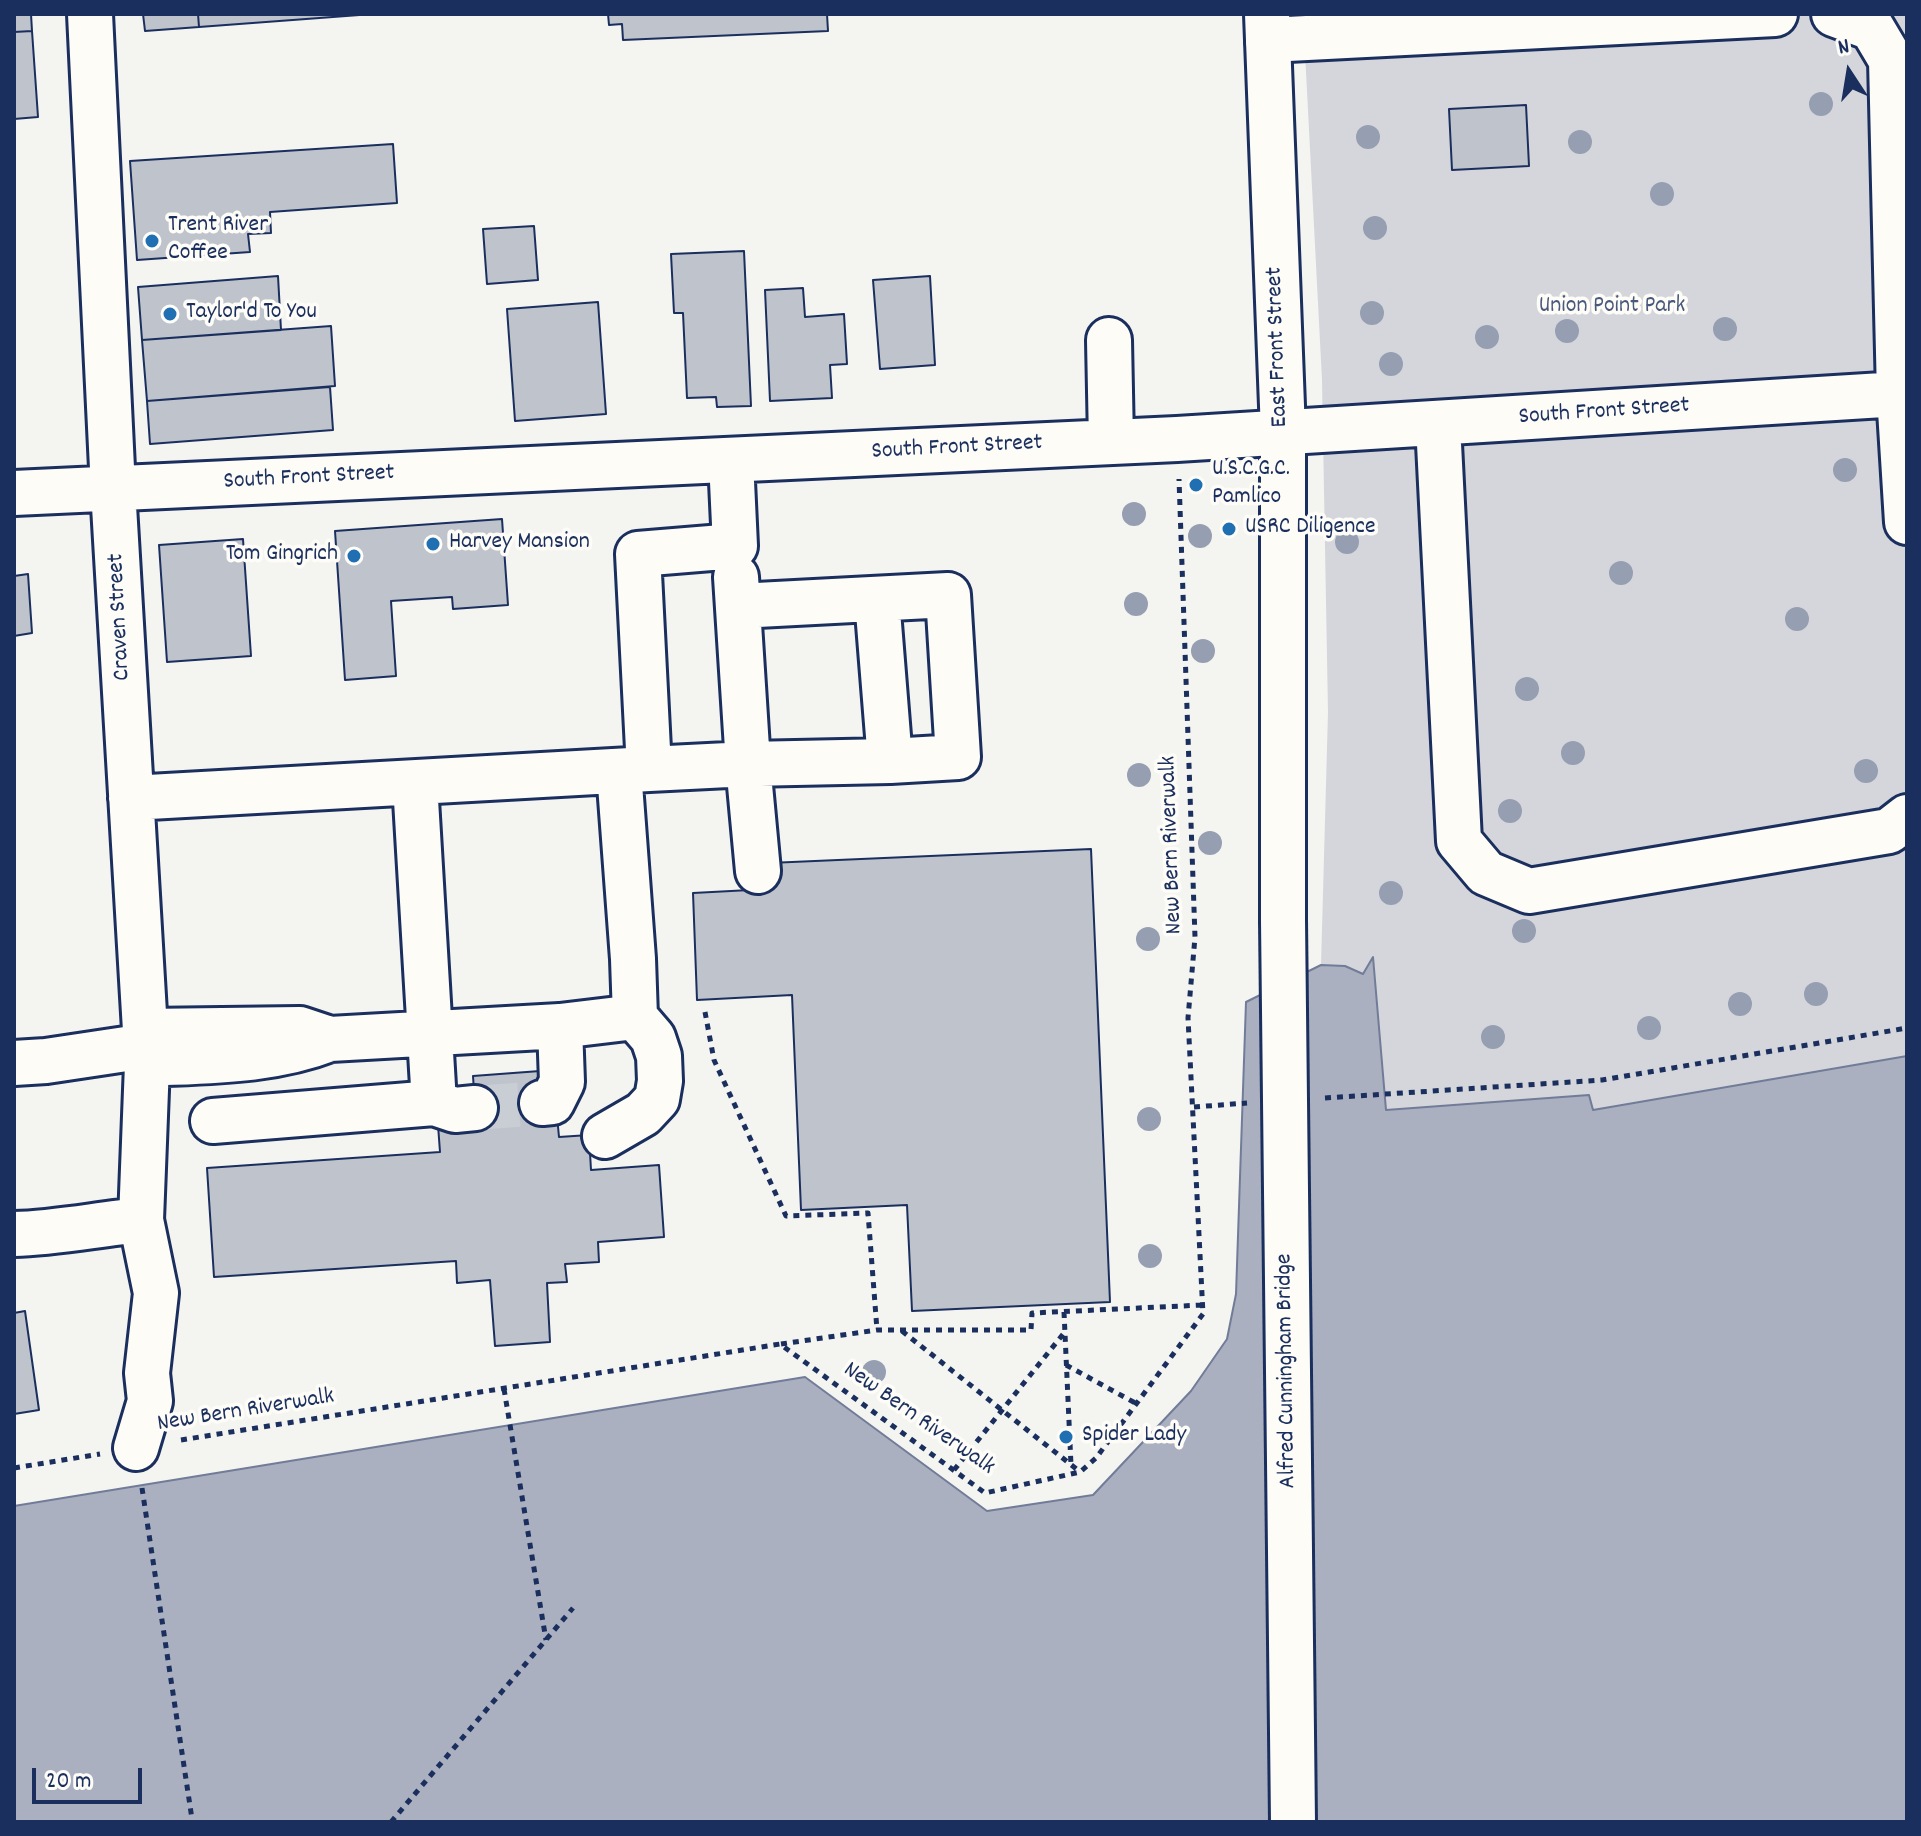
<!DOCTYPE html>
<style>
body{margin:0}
#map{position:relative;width:1921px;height:1836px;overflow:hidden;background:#f4f4f1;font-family:Dekko,sans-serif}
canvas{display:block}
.frame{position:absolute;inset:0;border:16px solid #1b2f5e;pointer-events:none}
.north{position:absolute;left:1809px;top:32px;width:80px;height:80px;-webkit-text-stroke:6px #fdfcf7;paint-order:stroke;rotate:348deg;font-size:22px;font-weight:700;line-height:32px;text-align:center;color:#1b2f5e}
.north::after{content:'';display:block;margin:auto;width:28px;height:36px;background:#1b2f5e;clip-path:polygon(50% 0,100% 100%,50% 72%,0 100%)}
.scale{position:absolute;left:32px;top:1768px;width:110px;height:36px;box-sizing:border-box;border:4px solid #1b2f5e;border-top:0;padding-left:10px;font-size:24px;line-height:28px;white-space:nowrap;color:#1b2f5e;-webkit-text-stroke:6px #fdfcf7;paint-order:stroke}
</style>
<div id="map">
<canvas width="1921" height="1836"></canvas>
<div class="frame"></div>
<div class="north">N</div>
<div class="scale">20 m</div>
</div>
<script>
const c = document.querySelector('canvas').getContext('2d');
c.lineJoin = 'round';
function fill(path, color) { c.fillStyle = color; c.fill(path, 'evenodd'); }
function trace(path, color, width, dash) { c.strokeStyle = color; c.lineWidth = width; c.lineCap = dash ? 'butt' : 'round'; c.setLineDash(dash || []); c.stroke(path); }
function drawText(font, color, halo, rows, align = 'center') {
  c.font = font + ' Dekko,sans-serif'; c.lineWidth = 7; c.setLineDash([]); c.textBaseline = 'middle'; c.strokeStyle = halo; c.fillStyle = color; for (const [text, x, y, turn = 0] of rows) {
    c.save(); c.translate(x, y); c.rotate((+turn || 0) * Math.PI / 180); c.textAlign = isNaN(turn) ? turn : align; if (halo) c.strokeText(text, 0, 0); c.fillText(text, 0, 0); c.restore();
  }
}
const green = new Path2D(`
 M1303 14H1907V1056L1592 1111 1588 1095 1385 1110 1373 959 1363 974 1345 966 1321 965 1328 712 1322 380Z`);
const water = new Path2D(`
 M1373 957 1386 1110 1589 1095 1593 1110 1907 1056V1822H14V1506L805 1377 987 1511 1093 1495 1191 1391 1227 1339 1236 1294 1246 1002 1321 965 1345 966 1363 974Z`);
const building = new Path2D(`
 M14 14H31L32 31 14 32Z
 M143 14H198L199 27 145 31Z
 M198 14H373L199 27Z
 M608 14H827L828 31 623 40 622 24 609 25Z
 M32 31 38 117 14 119V32Z
 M1526 105 1529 166 1452 170 1449 109Z
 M393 144 397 203 270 212 271 233 248 234 250 252 137 260 130 161Z
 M534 226 538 280 487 284 483 229Z
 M744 251 751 406 717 407 716 397 687 398 683 313H674L671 254Z
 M278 276 281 330 142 340 138 287Z
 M930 276 935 365 880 369 873 280Z
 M803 288 805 317 844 314 847 364 830 365 832 398 770 401 765 290Z
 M598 302 606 414 515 421 507 309Z
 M331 326 335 386 147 401 142 340Z
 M330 387 333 430 150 444 147 401Z
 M502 519 508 605 453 609 452 597 391 601 396 676 345 680 335 531Z
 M243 539 251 656 167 662 159 545Z
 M28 574 32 633 14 636V576Z
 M1091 849 1110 1302 912 1311 907 1205 801 1210 792 995 697 1000 693 893 769 889V863Z
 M540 1071 557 1116 559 1137 589 1135 591 1170 659 1165 664 1237 598 1242 599 1262 565 1264 567 1282 547 1283 550 1342 495 1346 490 1280 457 1283 456 1261 214 1277 207 1168 440 1152 438 1125 476 1122 473 1076Z
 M25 1311 39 1410 14 1414V1313Z`);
const minorTunnel = new Path2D(`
 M475 1108 542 1103`);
const path = new Path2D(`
 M705 1012 714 1060 786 1216 868 1213 877 1330
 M1325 1098 1602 1080 1907 1028
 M1194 1107 1247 1103
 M1064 1312 1071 1465
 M902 1331 1079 1471
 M781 1344 877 1330H1031L1032 1313 1203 1305
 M1066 1365 1137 1404
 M504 1389 546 1640
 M181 1440 780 1344 985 1493 1080 1472 1096 1458 1203 1314 1188 1018 1195 937 1179 479
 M14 1468 100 1454
 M954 1470 1064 1333
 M142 1488 192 1819
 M391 1822 573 1608`);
const minor = new Path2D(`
 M90 14 113 489 147 1064 141 1220 156 1293 147 1373 150 1401 136 1448
 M1834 14 1872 28 1891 60 1899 394 1907 522
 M1268 40 1775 14
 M1109 340 1111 442
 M1438 424 1459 841 1486 873 1529 891 1889 831 1907 817
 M14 493 1177 439 1899 394
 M877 599 890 761
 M738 606 948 595 958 757 890 761 748 764 758 871
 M649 769 748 764 736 577
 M131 798 649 769 638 554 735 546 731 460
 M145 1031 300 1029 330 1039C271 1062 209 1061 147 1064
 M330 1039 560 1026 635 1017
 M14 1063 46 1061 146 1046
 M434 1103 455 1110 475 1108
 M542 1103 552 1102 562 1082 560 1026
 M213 1121 434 1103 415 783
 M605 1136 643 1114 657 1099 660 1081 659 1056 653 1038 635 1017 633 959 619 771
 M14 1234C57 1233 98 1224 141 1220`);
const major = new Path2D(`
 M1267 14 1283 432V920`);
const majorBridge = new Path2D(`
 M1283 920 1293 1822`);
const trees = [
 [1821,104],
 [1368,137],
 [1580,142],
 [1662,194],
 [1375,228],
 [1372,313],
 [1725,329],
 [1567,331],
 [1487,337],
 [1391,364],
 [1845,470],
 [1134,514],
 [1200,536],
 [1347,542],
 [1621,573],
 [1136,604],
 [1797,619],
 [1203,651],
 [1527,689],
 [1573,753],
 [1866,771],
 [1139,775],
 [1510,811],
 [1210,843],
 [1391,893],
 [1524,931],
 [1148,939],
 [1816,994],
 [1740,1004],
 [1649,1028],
 [1493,1037],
 [1149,1119],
 [1150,1256],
 [874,1372]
];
const markers = [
 [152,241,8,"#1f6fb2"],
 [170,314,8,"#1f6fb2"],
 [1196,485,8,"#1f6fb2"],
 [1229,529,8,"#1f6fb2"],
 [433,544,8,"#1f6fb2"],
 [354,556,8,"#1f6fb2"],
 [1066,1437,8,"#1f6fb2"]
];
const poiNames = [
 ["Trent River",168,227],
 ["Coffee",168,255],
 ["Taylor'd To You",186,314],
 ["U.S.C.G.C.",1212,471],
 ["Pamlico",1212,499],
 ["USRC Diligence",1245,529],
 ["Harvey Mansion",449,544],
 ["Tom Gingrich",338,556,"right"],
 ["Spider Lady",1082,1437]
];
const parkNames = [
 ["Union Point Park",1612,308]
];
const streetNames = [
 ["East Front Street",1279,347,-92],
 ["South Front Street",1604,413,-4],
 ["South Front Street",957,449,-3],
 ["South Front Street",309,479,-3],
 ["Craven Street",121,617,-93],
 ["New Bern Riverwalk",1173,845,-92],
 ["Alfred Cunningham Bridge",1288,1371,-91],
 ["New Bern Riverwalk",246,1412,-9],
 ["New Bern Riverwalk",918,1420,35]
];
fill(green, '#d4d6db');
fill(water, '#aab0bf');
trace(water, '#717c98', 2);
fill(building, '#bfc3cc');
trace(building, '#1b2f5e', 2);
trace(minorTunnel, '#c9cdd4', 44, [44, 22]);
trace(minor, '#1b2f5e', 50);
trace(major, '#1b2f5e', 50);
trace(path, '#1b2f5e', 5, [6, 6]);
trace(minor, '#fdfcf7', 44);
trace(major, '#fdfcf7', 44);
trace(majorBridge, '#1b2f5e', 50, []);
trace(majorBridge, '#fdfcf7', 44);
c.fillStyle = '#969fb1';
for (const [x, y] of trees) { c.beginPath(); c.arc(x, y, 12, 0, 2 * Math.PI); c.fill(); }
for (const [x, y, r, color] of markers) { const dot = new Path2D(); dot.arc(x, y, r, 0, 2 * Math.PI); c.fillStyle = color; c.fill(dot); trace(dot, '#fdfcf7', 3); }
drawText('24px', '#1b2f5e', '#fdfcf7', poiNames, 'left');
drawText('24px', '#49597d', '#fdfcf7', parkNames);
drawText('24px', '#1b2f5e', '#fdfcf7', streetNames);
</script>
